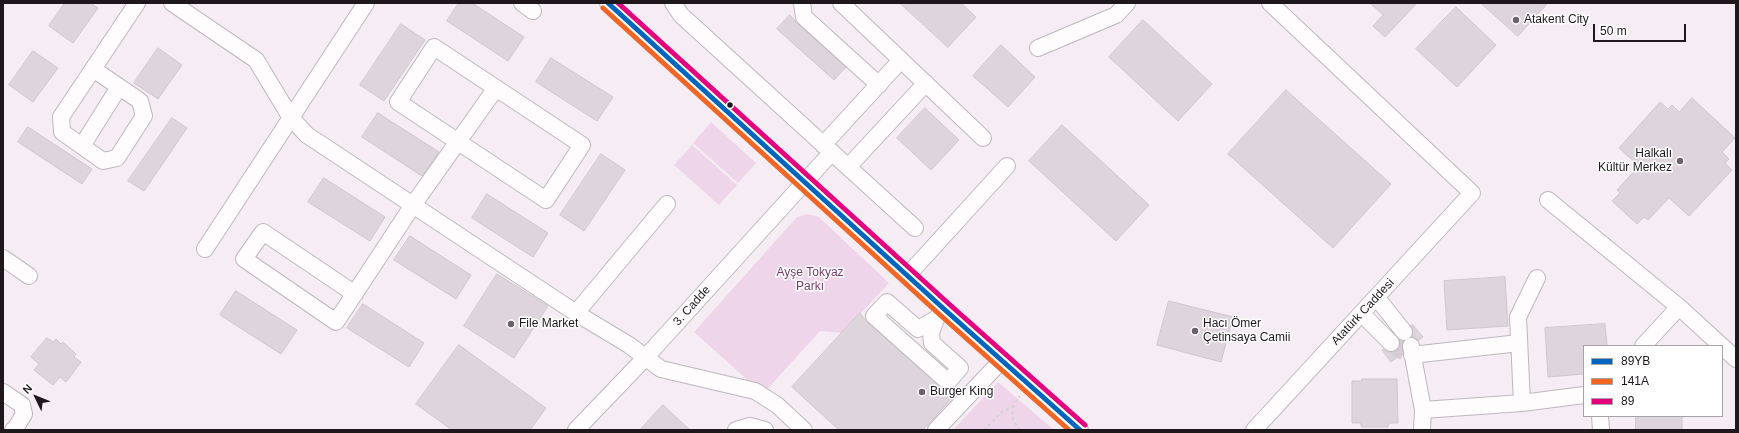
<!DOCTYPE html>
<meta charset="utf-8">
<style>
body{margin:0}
#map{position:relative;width:1739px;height:433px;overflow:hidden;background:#f6ecf4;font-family:Arial,sans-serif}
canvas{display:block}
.frame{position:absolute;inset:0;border:4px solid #1e181d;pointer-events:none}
.legend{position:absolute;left:1583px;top:345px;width:140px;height:72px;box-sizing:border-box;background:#fff;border:1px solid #a5a3a5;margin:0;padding:5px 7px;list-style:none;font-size:12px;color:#1e181d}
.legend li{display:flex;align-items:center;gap:8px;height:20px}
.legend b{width:20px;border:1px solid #a5a3a5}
.north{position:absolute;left:16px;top:377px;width:40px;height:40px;-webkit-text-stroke:3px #fff;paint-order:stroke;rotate:313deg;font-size:11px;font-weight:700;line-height:16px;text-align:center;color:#1e181d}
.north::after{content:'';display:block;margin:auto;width:14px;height:18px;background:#1e181d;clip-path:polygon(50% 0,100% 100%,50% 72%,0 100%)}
.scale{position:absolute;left:1593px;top:24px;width:93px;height:18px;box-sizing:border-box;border:2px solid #1e181d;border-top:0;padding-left:5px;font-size:12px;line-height:14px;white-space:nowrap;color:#1e181d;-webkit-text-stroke:3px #fff;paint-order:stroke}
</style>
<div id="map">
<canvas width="1739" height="433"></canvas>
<div class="frame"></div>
<ul class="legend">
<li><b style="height:5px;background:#0065bd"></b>89YB</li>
<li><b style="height:5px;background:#f26522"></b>141A</li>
<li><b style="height:5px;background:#e5007d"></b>89</li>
</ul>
<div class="north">N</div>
<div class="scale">50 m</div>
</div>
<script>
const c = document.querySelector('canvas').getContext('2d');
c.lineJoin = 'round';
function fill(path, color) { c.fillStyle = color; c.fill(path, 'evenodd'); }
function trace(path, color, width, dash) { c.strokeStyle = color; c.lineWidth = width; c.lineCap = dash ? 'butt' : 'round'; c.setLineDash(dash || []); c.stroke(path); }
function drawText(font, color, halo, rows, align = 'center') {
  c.font = font + ' Arial,sans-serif'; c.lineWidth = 3; c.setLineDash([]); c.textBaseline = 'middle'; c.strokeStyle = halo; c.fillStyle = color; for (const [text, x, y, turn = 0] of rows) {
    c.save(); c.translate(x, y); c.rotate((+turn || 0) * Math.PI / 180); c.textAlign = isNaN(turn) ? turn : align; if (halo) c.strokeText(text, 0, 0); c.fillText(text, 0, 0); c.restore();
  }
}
const green = new Path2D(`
 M711 122 756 163 738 183 693 143Z
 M692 145 737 185 719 205 674 165Z
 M807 214 819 217 889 283 842 333 820 331 763 394 694 332 797 217Z
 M998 382 1054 430H953Z`);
const building = new Path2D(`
 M65 3H90L98 8 73 43 49 26Z
 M459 3H472L524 37 508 61 447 21Z
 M900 3H961L976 17 948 47Z
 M1370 3H1417L1385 37 1373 26 1383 15Z
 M1481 3H1548L1518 36Z
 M1456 7 1496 45 1457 87 1416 49Z
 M790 15 798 24 846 67 834 80 777 29Z
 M1143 20 1212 84 1178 121 1109 57Z
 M401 24 425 40 384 101 360 85Z
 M1001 45 1035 77 1008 107 973 76Z
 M158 48 182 65 158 99 134 83Z
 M33 51 58 68 33 102 9 85Z
 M551 58 613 97 597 121 536 82Z
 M1286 90 1391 184 1333 248 1228 154Z
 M1692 98 1735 138 1722 152 1729 159 1725 163 1732 170 1689 216 1669 198 1648 220 1644 217 1637 224 1612 201 1620 193 1617 190 1639 166 1619 148 1660 102 1668 109 1672 105 1679 112Z
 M925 108 959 140 931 170 897 138Z
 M378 113 439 152 422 176 362 137Z
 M172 118 187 128 144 191 128 181Z
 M1062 125 1149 205 1116 241 1029 161Z
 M28 127 92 169 82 184 18 142Z
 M601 154 625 170 584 231 560 215Z
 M324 178 385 217 370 241 308 202Z
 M487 194 548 233 533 257 472 218Z
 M410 236 471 275 456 299 394 260Z
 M497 274 548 306 514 358 464 326Z
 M1505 277 1508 326 1447 330 1444 281Z
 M236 291 297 330 281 354 220 315Z
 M1169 301 1233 317 1221 362 1157 345Z
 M363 304 424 343 409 367 347 328Z
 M860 313 868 323 953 397 923 430H839L792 387Z
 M1605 324 1607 346H1584V374L1548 377 1545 328Z
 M1413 325 1423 337 1419 340 1412 337 1413 331 1411 326Z
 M47 338 53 342 56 339 61 344 63 342 76 354 74 357 81 362 66 382 60 377 53 385 34 370 39 364 31 357Z
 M1400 341H1403V353L1391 362 1382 350 1383 349 1388 352H1394L1398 349Z
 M459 345 546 408 530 430H452L416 404Z
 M1362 379H1397L1398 423H1389L1388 427H1361V423H1352V381H1362Z
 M663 405 690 430H640Z
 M1636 416H1682V430H1636Z`);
const minorTunnel = new Path2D(`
 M1391 343 1397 349 1404 352`);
const path = new Path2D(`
 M984 430 1003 411 1013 407
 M1020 430C1010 419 1010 407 1020 396`);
const minor = new Path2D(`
 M172 3 256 60 291 118 307 135 576 313 629 345 661 369 755 391 777 405 804 430
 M522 3 533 11
 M608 3 944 309 1080 430
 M673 3 681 15 915 228
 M802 3 804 17 879 85
 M841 3 983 138
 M434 47 582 145 546 200 398 102Z
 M1038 48 1116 15 1127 3
 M93 69 140 101 144 116 117 158 103 161 62 132 61 117 137 3
 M823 145 901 60
 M82 146 119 87
 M848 167 926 83
 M1548 200 1679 307 1736 359
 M205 249 366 3
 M3 258 29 276
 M907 276 1007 166
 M355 294 263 232 244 259 336 322 413 205 496 88
 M1377 298 1404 332
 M576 313 667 204
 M1362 314 1391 343
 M936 319 931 333 932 343 960 368 948 382 874 316 887 302 918 329 936 319 944 309
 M1411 346 1423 410 1422 430
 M1643 346 1679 307
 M1412 355 1519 343
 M3 392 22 405 24 414 15 429 13 430
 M1522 403 1518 317 1537 278
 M1423 410 1522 403 1584 395
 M1600 416 1601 430
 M576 430 645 358 832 152
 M736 430 750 426 765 430
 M936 430 1002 360
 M1254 430 1472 193 1270 3`);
const bus1 = new Path2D(`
 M608 3 944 309 1080 430`);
const bus2 = new Path2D(`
 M603 8 939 314 1069 430`);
const bus3 = new Path2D(`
 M618 3 949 304 1085 425`);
const markers = [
 [1516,20,4,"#6a6268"],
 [730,105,3.5,"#1e181d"],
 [1680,161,4,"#6a6268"],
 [511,324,4,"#6a6268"],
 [1195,331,4,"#6a6268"],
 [922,392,4,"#6a6268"]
];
const poiNames = [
 ["Atakent City",1524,20],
 ["Halkalı",1672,154,"right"],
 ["Kültür Merkez",1672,168,"right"],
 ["File Market",519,324],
 ["Hacı Ömer",1203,324],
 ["Çetinsaya Camii",1203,338],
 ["Burger King",930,392]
];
const parkNames = [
 ["Ayşe Tokyaz",810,273],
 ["Parkı",810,287]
];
const streetNames = [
 ["3. Cadde",692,306,-48],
 ["Atatürk Caddesi",1363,312,-47]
];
fill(green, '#efd5ea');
fill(building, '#ddd5db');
trace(building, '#cec7cc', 1);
trace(minorTunnel, '#d6ccd4', 16, [16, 8]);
trace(minor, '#beb7bd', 18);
trace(path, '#d5d2d5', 2, [3, 3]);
trace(minor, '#fefcfd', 16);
trace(bus1, '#0065bd', 5);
trace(bus2, '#f26522', 5);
trace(bus3, '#e5007d', 5);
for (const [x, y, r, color] of markers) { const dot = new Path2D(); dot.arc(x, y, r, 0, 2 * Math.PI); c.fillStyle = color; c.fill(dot); trace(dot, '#fff', 1.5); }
drawText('12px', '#1e181d', '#fff', poiNames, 'left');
drawText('12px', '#743d6c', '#fff', parkNames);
drawText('12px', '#1e181d', '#fff', streetNames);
</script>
